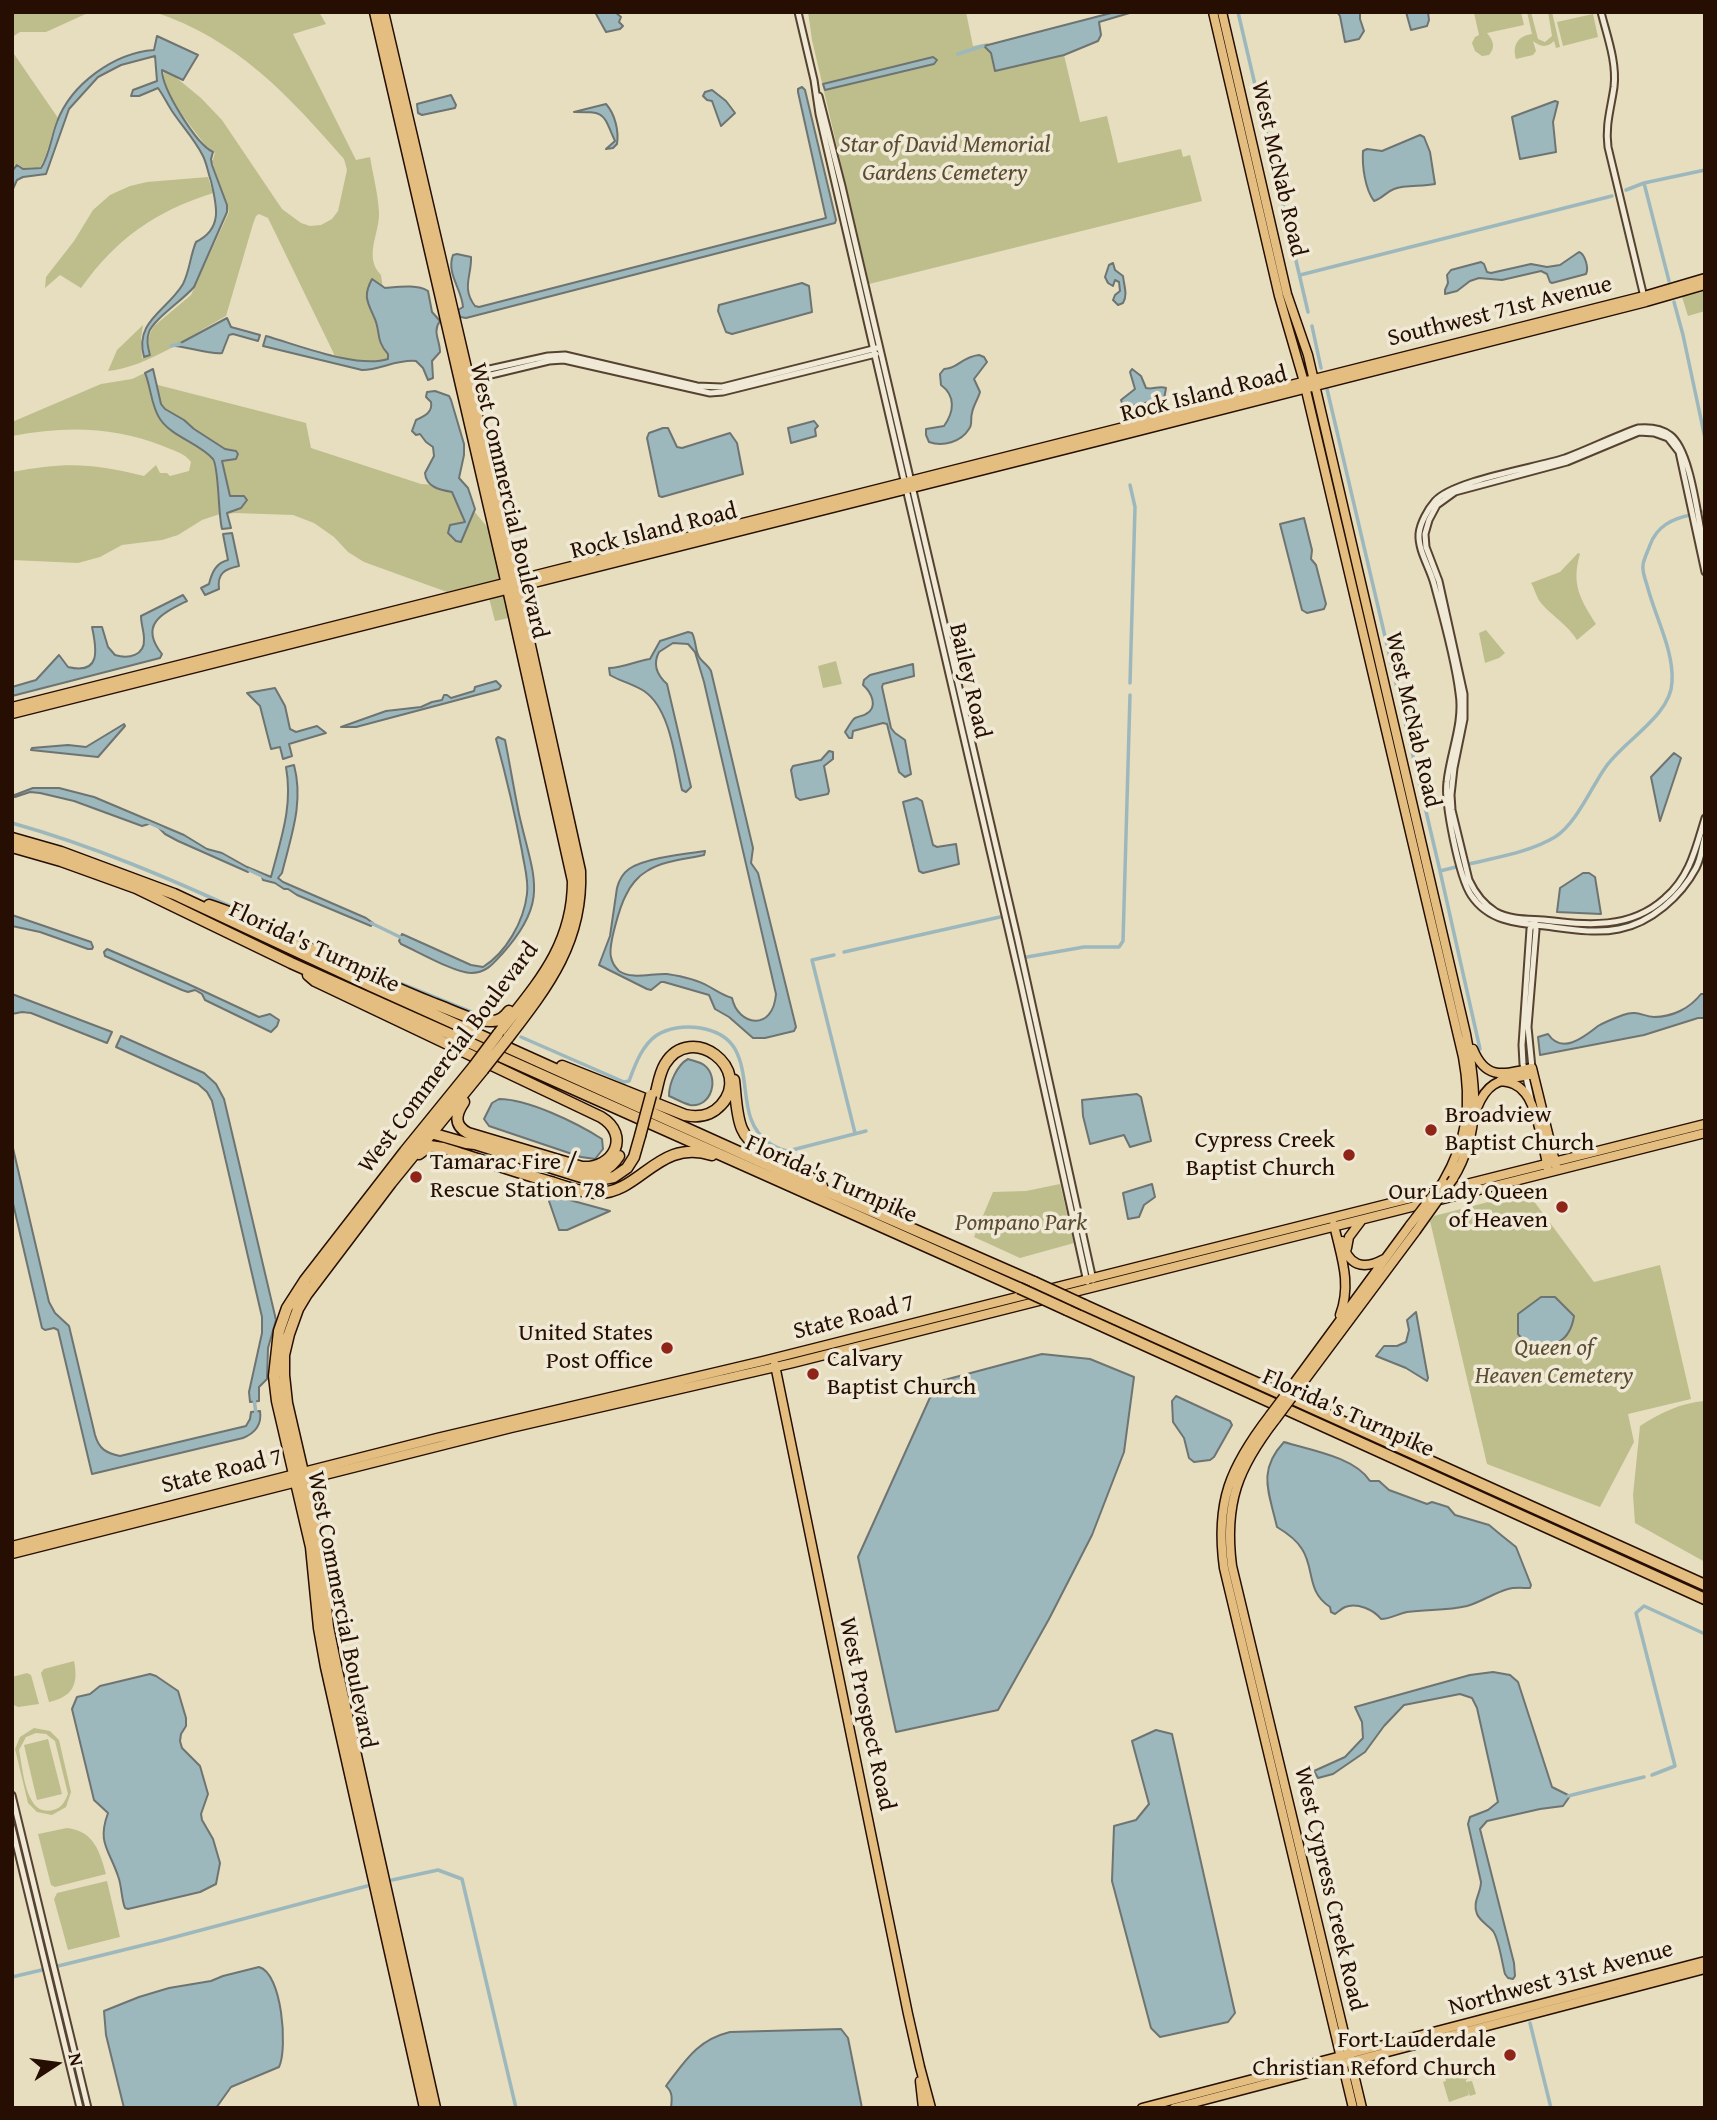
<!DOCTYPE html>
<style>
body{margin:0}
#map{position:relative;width:1717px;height:2120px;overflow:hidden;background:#e7ddbf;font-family:"Gentium Book Plus",serif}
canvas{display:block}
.frame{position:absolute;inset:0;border:14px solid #260f02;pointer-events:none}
.north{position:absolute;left:21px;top:2029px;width:70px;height:70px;-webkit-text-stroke:5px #efe9d5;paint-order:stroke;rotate:77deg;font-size:19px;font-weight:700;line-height:28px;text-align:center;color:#260f02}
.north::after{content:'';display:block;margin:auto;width:24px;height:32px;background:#260f02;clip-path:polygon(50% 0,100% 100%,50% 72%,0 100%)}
</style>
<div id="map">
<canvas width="1717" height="2120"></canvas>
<div class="frame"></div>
<div class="north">N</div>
</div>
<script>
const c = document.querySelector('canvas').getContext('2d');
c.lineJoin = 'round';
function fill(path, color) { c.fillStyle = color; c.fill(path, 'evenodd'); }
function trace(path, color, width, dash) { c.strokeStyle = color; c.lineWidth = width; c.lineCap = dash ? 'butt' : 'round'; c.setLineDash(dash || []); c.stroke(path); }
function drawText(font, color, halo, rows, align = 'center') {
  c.font = font + ' "Gentium Book Plus",serif'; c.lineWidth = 7; c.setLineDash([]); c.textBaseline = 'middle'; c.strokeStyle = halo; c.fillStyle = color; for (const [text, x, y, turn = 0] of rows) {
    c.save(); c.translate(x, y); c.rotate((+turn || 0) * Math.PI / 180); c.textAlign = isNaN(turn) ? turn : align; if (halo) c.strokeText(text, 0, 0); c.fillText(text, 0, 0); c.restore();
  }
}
const green = new Path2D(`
 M12 12H90L46 32H20L12 37Z
 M154 12H319L326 24 293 34 356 160 370 157C373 175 378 194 379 212 380 233 363 257 381 275L393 359 378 366 334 358V354L268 218 259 214 256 216 253 224 226 316C191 335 148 367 108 371L117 350 143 325 141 339 142 358 151 355C148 344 147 336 154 326L191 295 229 212 212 162 215 153 208 149C195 131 160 91 164 70L173 75 201 98 222 120 282 209 301 223 310 226 321 225 332 219 338 211 347 170 344 159C290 97 236 38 154 12Z
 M808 12H966L973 46 988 43 995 71 1064 55 1080 122 1107 116 1118 163 1181 149 1183 157 1190 155 1202 201 869 284 812 40Z
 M1479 12H1521L1524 25 1487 33C1493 40 1496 47 1489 55L1482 56 1475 51 1472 43 1475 37 1479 35 1474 13Z
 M1527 12H1531L1538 39 1545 42 1552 36 1548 12H1552L1560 47 1556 48 1554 41C1547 48 1540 47 1533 41L1536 51 1533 55 1516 59C1512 45 1518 36 1532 34Z
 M1593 14 1598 37 1563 46 1557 22Z
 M12 40 14 54 58 118C50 133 50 151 40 167L23 168 18 164 12 167Z
 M208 177 213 193C154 212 117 238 81 288L60 275 45 288 46 277 74 241 93 210 110 195 130 186 147 182Z
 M1705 291V311L1688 316 1682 297Z
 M149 371 158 385 306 423 311 448 421 484 453 486 489 529 500 579 447 592 364 562 348 552 334 537 314 523 293 515 235 513 217 515 202 520 178 535 162 540 122 545 100 557 78 563 12 560V472C65 462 92 463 144 476L156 465 160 473H167L170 476 189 471 191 462C185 453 172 450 163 446 113 426 64 426 12 436V422L101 384 132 379Z
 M1578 553 1580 554C1571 584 1580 599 1596 624L1577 640C1568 625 1552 616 1541 603 1536 597 1535 589 1531 583L1560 572Z
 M501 596 505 597 509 618 495 621 489 598Z
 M1486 630 1505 653 1499 658 1485 663 1479 633Z
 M836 661 842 684 823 688 818 666Z
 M1060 1184 1074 1243 1020 1258 974 1237 993 1192 1026 1191Z
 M1527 1192 1594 1282 1660 1265 1691 1399 1628 1414 1634 1442 1600 1507 1487 1464 1430 1221 1434 1216Z
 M1705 1401V1562L1635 1523 1633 1495 1640 1426C1660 1413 1680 1403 1705 1401Z
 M74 1661C79 1685 72 1697 49 1702L41 1673 44 1669Z
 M27 1673 31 1675 39 1704 18 1707 12 1704V1677Z
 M34 1728 50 1731 59 1740 71 1792 66 1807 52 1815 37 1812 28 1803 15 1749 20 1737ZM36 1733 46 1734 55 1741 68 1794C65 1801 62 1808 53 1810 25 1818 23 1768 19 1750L26 1737Z
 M48 1739 62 1794 37 1800 24 1745Z
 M67 1828C94 1831 100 1852 106 1874L55 1887 51 1885 38 1834Z
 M107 1881 120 1937 68 1950 54 1899 57 1893Z
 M1469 2069 1471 2077 1466 2080V2082L1472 2081 1476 2094 1470 2096 1467 2088 1469 2095 1449 2102 1443 2082 1446 2081 1445 2076Z`);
const water = new Path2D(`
 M595 12H615L621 17 619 22 623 26 620 29 606 32Z
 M1115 12H1133L1099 22 1101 35 1098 41 1064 55 995 71 991 53 984 46Z
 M1337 12H1360V19L1364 31 1359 39 1345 42 1340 16Z
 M1406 12H1428L1429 20 1427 26 1411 30Z
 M157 36 198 55 183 80 162 70C162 89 196 144 213 152L211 159 212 165 227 205V212L194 287C183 300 154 319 149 332 146 340 148 347 150 355L144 357C134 321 167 311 183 284 190 270 190 256 196 242 223 229 217 206 211 181 208 173 207 164 203 156 195 140 182 126 172 111 167 103 163 95 158 88L139 96H131L133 90 157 81 155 56 121 65 98 77 69 109 46 174 23 177 17 180 12 191V171L17 165 23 169 41 168C50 154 51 137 57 122 71 84 114 53 154 50Z
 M933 57 937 60 934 64 825 90 823 84Z
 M802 87 805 90 836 220 835 223 466 318 460 317 458 310 463 307C462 289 446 274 453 255L457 254 471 257C472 275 461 288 475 306L479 307 826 218 798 92V89Z
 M712 90 726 101 735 113 721 126 712 101 707 100 703 96 705 92Z
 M451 95 456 105 455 108 422 115 418 113 417 104Z
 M1555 101 1558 102 1553 122 1556 152 1520 159 1512 117Z
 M606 104C615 114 619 131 617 144L613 148 606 149 615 141C602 112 606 112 574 112Z
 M1420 135 1424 137 1430 152 1435 184C1421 187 1406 184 1394 189 1386 192 1383 198 1374 201 1365 189 1362 166 1363 151L1367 149 1382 151Z
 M1579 252C1585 254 1589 268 1586 274L1552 283 1550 282 1547 274 1541 271 1502 280 1479 278 1470 281 1457 291 1445 294V290L1448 283 1447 275 1451 270 1481 262 1484 264 1487 272 1491 273 1531 264 1547 267 1560 265Z
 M1113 263 1115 270 1123 276C1124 286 1128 295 1123 303L1118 305 1113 300 1115 295 1120 291 1119 282 1115 280 1113 286 1108 283 1105 277 1109 265Z
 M372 279 385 288C398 287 417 284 428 291L432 312 440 321C432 332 440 340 440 352L432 361 433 378 428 380 423 368 416 361C397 359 380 370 362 370L263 346 266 336C298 345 357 369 388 359V354C375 340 381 331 374 317 367 301 363 296 372 279Z
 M802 283 809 286 812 312 732 334 726 332 718 311 719 305Z
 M227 318 231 327 260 335 258 341 233 334 229 335 222 353C213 355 187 347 175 346Z
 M979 355 984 357 987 362 974 379 980 392C978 399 973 406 972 413 970 419 973 424 969 429 961 442 943 447 929 442L926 435V429L944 426C954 412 956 396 941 385L940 374 944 369C958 369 961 357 979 355Z
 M153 369 161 404 165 409 184 420 194 429 225 449 236 451 238 454 236 459 222 461 230 496H244L247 500 241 508 227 513 231 528 222 529C218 514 219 467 213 459 199 443 172 437 160 419 151 406 151 387 145 373Z
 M1132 369 1141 376 1146 388C1153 390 1159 385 1166 388L1164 399C1151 404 1142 401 1127 408L1123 406 1121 400 1135 389 1130 372Z
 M435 391 449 396 451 400 464 444V455L459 478 468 488 475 509 461 542 456 541 448 533 450 525 465 522 452 492C440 490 426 487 425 473L434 456 433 447 426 442 420 434 416 435 412 431 416 420C425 416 433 412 431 402L426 397 427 392Z
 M814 421 818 426 815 429 816 436 791 443 788 428Z
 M663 428H668L677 447 682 448 730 433 737 443 743 474 662 497 659 496 647 438 649 433Z
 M1304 518 1312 550 1311 559 1316 565 1326 604 1324 609 1307 613 1302 610 1280 524Z
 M232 533 239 566C225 569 217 573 219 589L205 595 201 588 209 584C212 572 216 563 228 560L223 534Z
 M183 595 187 601C163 613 138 624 162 654L160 658 12 696V687L36 680 59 655 68 667C101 675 97 650 92 627H102L108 647 115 655C128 659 145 656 144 639 144 631 141 624 141 616Z
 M688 632 692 633C696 640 695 650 699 657 702 662 708 665 711 671L753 848 751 863 758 873 796 1027 794 1031 765 1038H753L729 1017 715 1009 709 995 664 982H661L651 990 647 989 599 965 610 936 617 888C619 880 622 874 629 869 645 858 684 854 705 851L704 855C686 859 662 861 647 871 638 876 630 886 626 895 620 906 608 946 611 957 612 963 615 967 619 971 632 980 652 973 667 974 680 976 696 979 708 986 717 991 722 995 732 998 738 1026 773 1032 776 994L704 682 695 652 688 644 673 643 659 652C652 665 657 675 667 684L691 787 686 792 682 790C675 761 671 709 644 691 633 684 620 681 610 675L609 668C623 668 636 661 650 659L660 641Z
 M913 664 914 676 883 684 882 687 891 728 895 733 905 740 911 774 905 777 899 772 887 724 883 723 853 731 852 738H849L845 732C848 728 851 721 855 718 859 716 863 716 866 714 879 707 871 692 863 685L864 680 870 675Z
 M496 681 501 686 499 689 356 727H341L386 711 421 707 432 702 442 700 444 695H447L451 698 474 691 475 687Z
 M275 688 285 706 290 729 296 732 317 726 326 733 289 744 292 756 283 759 280 747 271 749 260 706 247 693Z
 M124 724 125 726 98 757 31 750 32 748 68 745 86 747Z
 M498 737 505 740C510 765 514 790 519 814 533 877 551 900 502 954 493 964 486 973 471 973 455 973 417 951 401 944L399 941 402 934 471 965 483 967C506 953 524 921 527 894 529 880 524 865 522 851 515 814 506 776 496 739Z
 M829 751 833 752V759L824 766 829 791 828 794 800 800 796 797 791 770 793 766 821 760Z
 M1674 753 1681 758 1660 821 1651 777Z
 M294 765C304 803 291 836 282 873L278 878 283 882 366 918 373 923 371 926 297 895 288 889H284L275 883 263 880 261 874 252 869 248 872 178 841 165 834 156 825 152 823 142 826 74 801 40 793 30 792 15 797 12 796 33 788H59L94 797 184 835 207 849 222 853 247 867 271 877C281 838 293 807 286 767Z
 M917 798 922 801 933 845 937 847 956 844 959 864 923 873 919 871 903 802Z
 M1583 873H1589L1595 877 1601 914 1557 912 1560 888Z
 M12 915 91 942 93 947 92 949H88L40 932 12 926Z
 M107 949 186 983 259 1017 270 1014 279 1020 277 1026 271 1032 205 1000 202 994 195 990 188 992 182 990 105 956 104 952Z
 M12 994 112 1032 107 1043 31 1013 22 1012 12 1014Z
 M1701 994H1705V1018H1698L1644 1035 1540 1055 1538 1037 1548 1034C1562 1055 1584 1037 1598 1026 1605 1022 1615 1018 1623 1015 1637 1010 1642 1016 1654 1017 1673 1017 1690 1008 1701 994Z
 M121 1036 204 1073 216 1084 224 1099 276 1320 268 1348 267 1379 259 1387V1401L250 1402 249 1392 262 1333V1317L212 1101 207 1092 198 1084 116 1047Z
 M688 1059C694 1061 700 1062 704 1065 720 1077 712 1108 690 1105 683 1103 676 1099 669 1096 669 1083 677 1065 688 1059Z
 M1137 1094 1141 1097 1151 1141 1130 1147 1124 1135 1090 1144 1083 1116 1082 1100Z
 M499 1099C528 1099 577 1123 602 1139L603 1149 595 1159 581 1157 489 1126 484 1119 492 1103Z
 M12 1144 49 1302 55 1313 69 1326 95 1435C99 1449 106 1453 120 1456L246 1426 250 1419 251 1412 260 1411C262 1424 255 1433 243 1438L92 1474 58 1330 54 1328 45 1330 42 1328 12 1199Z
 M1152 1184 1155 1197 1144 1205 1139 1217 1128 1219 1123 1193Z
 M555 1196 610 1211 567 1230H559L549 1201Z
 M1541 1297H1555L1574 1316C1570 1342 1553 1349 1528 1346L1518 1334V1314Z
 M1416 1312 1428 1378 1427 1381 1406 1368 1376 1356 1384 1346H1397L1406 1342 1409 1330 1407 1320Z
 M1042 1354 1090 1359 1134 1377 1124 1452 1092 1535 1049 1619 998 1710 896 1732 858 1557 937 1382Z
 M1176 1396 1230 1421 1232 1425 1214 1457 1210 1460 1194 1462 1189 1458 1184 1438 1173 1422 1172 1401Z
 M1284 1442C1310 1450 1355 1457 1370 1481H1379L1389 1490 1427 1504 1432 1502 1448 1507 1455 1515 1489 1525 1501 1535 1516 1547 1531 1585 1530 1588C1523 1588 1514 1587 1508 1589 1494 1593 1481 1602 1467 1606 1447 1611 1427 1609 1407 1612 1397 1614 1391 1619 1381 1619 1374 1610 1357 1602 1345 1607 1341 1609 1338 1612 1335 1614L1331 1612 1330 1607C1306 1591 1315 1569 1302 1549 1296 1539 1287 1533 1277 1527 1269 1492 1257 1471 1284 1442Z
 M1493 1672 1510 1675 1518 1682 1552 1787 1570 1796 1563 1806 1540 1809 1487 1821 1480 1829 1514 1963 1515 1976 1513 1979 1508 1978 1505 1974C1502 1963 1499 1939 1493 1931 1488 1925 1480 1921 1477 1914 1472 1902 1481 1893 1481 1882L1468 1824 1470 1817 1488 1810 1498 1802 1477 1708 1472 1698 1460 1694 1404 1705 1384 1726 1365 1752 1333 1774 1318 1778 1314 1771 1345 1757 1363 1738 1362 1722 1355 1707 1470 1675Z
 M150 1674 156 1676 178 1691 186 1718V1726L181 1734 180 1741 182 1748 200 1766 208 1794 201 1814 202 1820 213 1839 220 1863 216 1884 200 1892 128 1909 125 1908C121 1898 122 1886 118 1876 109 1849 97 1843 108 1813L94 1800 72 1709 77 1697 90 1694 100 1686Z
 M1156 1730 1172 1734 1235 2013 1228 2022 1160 2037 1151 2028 1112 1881 1114 1826 1136 1820 1149 1804 1132 1741Z
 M259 1967C282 1973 288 2048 279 2067L231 2087 216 2108H124L106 2035 104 2011 139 1997 169 1988 211 1981 223 1976Z
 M841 2029 848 2038 862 2108H671C672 2099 673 2092 666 2086 685 2061 697 2040 730 2032Z`);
const canal = new Path2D(`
 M1238 12 1308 312
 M958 54 983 46
 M1644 183 1705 170
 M1626 190 1644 183 1669 281
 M1300 275 1612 196
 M1674 302 1683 335 1705 438
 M1312 326 1321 368
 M171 346 180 344
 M1327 389 1440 871 1480 1049
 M1130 485 1135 507 1130 683
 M1701 512 1705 511
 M147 822 163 829
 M12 823C94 846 171 879 247 914
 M1469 864C1498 857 1530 852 1555 837 1576 824 1591 788 1605 768 1623 741 1671 716 1672 682 1674 650 1655 617 1647 585 1645 579 1642 571 1643 565 1644 558 1648 551 1650 545 1657 526 1672 519 1690 515
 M249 870 264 877
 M1440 871 1456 867
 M371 923 402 938
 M289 933 390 979 477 1014
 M844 952 1000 917
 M834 955 812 960 855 1133
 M1027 957 1084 947H1119L1123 941 1130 695
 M521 1037 624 1082 629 1081C635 1065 642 1045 657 1035 679 1021 721 1025 735 1049 752 1080 737 1120 769 1143 775 1147 781 1150 788 1151L866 1131
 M254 1398 256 1414
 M1652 1775 1675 1766 1636 1613 1644 1606 1705 1634
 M1568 1796 1644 1777
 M392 1880 438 1870 462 1879 516 2108
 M54 1967 160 1941 367 1886
 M12 1977 46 1969
 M1530 2023 1551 2108`);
const minor = new Path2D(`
 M798 12 814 80 819 114 1021 984 1087 1282
 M1601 12C1607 36 1617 62 1614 87 1611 108 1605 126 1608 147L1644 297
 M819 96 842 186 1017 936 1093 1280
 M467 374 548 356 565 355 697 386 722 387 877 348
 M470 380 549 361 564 360 710 393 723 392 876 354
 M1705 551C1698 524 1692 451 1670 435 1661 428 1649 427 1638 428 1613 437 1589 449 1565 458 1534 468 1454 480 1435 501 1428 509 1420 523 1419 534 1418 551 1430 568 1434 584 1443 617 1455 659 1459 693 1464 722 1450 753 1447 782 1444 803 1459 877 1471 895 1488 921 1517 924 1545 926 1569 929 1595 934 1619 929 1651 923 1681 896 1696 868 1701 859 1702 847 1705 837
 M1705 572 1679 452 1668 438 1654 433 1639 432 1567 462 1455 492 1437 505 1429 520 1425 534 1426 547 1439 581 1464 694V719L1454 768 1451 795 1452 810 1469 880C1475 893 1483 904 1496 912 1511 920 1528 919 1543 920 1587 925 1630 930 1665 898 1690 877 1696 847 1705 818
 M1532 1068 1528 1027 1536 930 1535 922
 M1531 1099 1523 1064 1522 1045 1530 929 1533 922
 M12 1795 88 2108
 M12 1827 80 2108`);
const major = new Path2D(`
 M1213 12 1279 296 1304 382 1463 1057C1472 1105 1467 1140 1443 1182
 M1222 12 1287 294 1308 355 1466 1034C1476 1086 1482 1131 1453 1179
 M12 707C556 569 1101 436 1644 296L1705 278
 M12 714C557 576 1102 442 1646 302L1705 285
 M1473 1049C1486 1081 1504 1074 1532 1068L1556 1166
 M1500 1081C1510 1082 1518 1084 1525 1093 1537 1107 1544 1150 1548 1169
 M1477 1108C1489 1077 1504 1081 1533 1074
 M1334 1225C1341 1257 1352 1283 1340 1315
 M1342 1241C1348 1265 1362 1271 1384 1259
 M1347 1248 1349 1237 1361 1221
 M775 1365 908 2014 920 2067 931 2108
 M1291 1387 1410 1225
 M1296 1392 1416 1231
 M1270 1415C1230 1467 1215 1502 1224 1568L1353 2108
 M1276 1419C1238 1468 1224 1503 1232 1566L1362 2108
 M12 1546 437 1438 763 1361 1705 1124
 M12 1554 511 1428 793 1363 1705 1133
 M920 2081 923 2108
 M1142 2108 1705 1961
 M1174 2108 1705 1969`);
const highway = new Path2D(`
 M375 12 508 589 573 881C573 947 536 985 498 1034
 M383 12 517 587 580 871C583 941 548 986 508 1038
 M12 838 61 852 174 894 371 986 810 1184 1034 1282
 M12 847 61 861 136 888 291 963 1019 1288
 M209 905C241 915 272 931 303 945 347 966 390 986 435 1004 452 1010 473 1022 492 1021 500 1021 504 1017 509 1011
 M308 975 315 981 601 1117C631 1135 614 1169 582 1167L468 1133C453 1125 456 1114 464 1102
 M562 1066 685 1115C699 1118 711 1116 721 1105 754 1069 691 1021 665 1064 659 1074 658 1086 655 1096
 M734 1080C736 1096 736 1115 742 1129 753 1155 801 1167 822 1186
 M426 1133H431L466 1143 475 1144 594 1181 614 1177 627 1168 634 1157 640 1136
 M419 1154 430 1146 443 1148C479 1159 515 1172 551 1182 566 1187 583 1193 599 1193 641 1192 659 1138 712 1155
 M582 1172C599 1175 610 1170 619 1156
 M1084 1305 1705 1585
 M1067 1310 1705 1599
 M425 2108 326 1667 319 1628 311 1547 277 1401 274 1376 279 1331 287 1308 305 1280 405 1151 474 1066
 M435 2108 336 1666 328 1627 320 1546 287 1403 284 1375V1355L289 1334 298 1309 307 1294 391 1183 483 1070`);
const majorBridge = new Path2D(`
 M1410 1225 1443 1182
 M1416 1231 1453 1179
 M1270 1415 1291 1387
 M1276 1419 1296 1392`);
const highwayBridge = new Path2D(`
 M474 1066 498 1034
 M483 1070 508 1038
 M640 1136 651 1095
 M1034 1282 1084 1305
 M1019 1288 1067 1310`);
const markers = [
 [1431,1130,7,"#8f2418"],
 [1349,1155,7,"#8f2418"],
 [416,1177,7,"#8f2418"],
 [1562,1207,7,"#8f2418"],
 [667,1348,7,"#8f2418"],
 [813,1374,7,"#8f2418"],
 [1510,2055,7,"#8f2418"]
];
const parkNames = [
 ["Star of David Memorial",945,146],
 ["Gardens Cemetery",945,174],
 ["Pompano Park",1021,1224],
 ["Queen of",1554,1349],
 ["Heaven Cemetery",1554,1377]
];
const streetNames = [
 ["West McNab Road",1278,169,77],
 ["Southwest 71st Avenue",1500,312,-14],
 ["Rock Island Road",1204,395,-14],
 ["West Commercial Boulevard",508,501,77],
 ["Rock Island Road",654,532,-14],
 ["Bailey Road",969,681,77],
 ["West McNab Road",1412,720,77],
 ["Florida's Turnpike",314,948,25],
 ["West Commercial Boulevard",449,1058,-53],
 ["Florida's Turnpike",831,1180,24],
 ["State Road 7",854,1318,-14],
 ["Florida's Turnpike",1348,1414,24],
 ["State Road 7",222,1472,-14],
 ["West Commercial Boulevard",341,1610,79],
 ["West Prospect Road",866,1714,78],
 ["West Cypress Creek Road",1329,1889,77],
 ["Northwest 31st Avenue",1561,1979,-15]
];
const poiNames = [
 ["Broadview",1445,1116,"left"],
 ["Baptist Church",1445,1144,"left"],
 ["Cypress Creek",1335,1141],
 ["Baptist Church",1335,1169],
 ["Tamarac Fire /",430,1163,"left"],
 ["Rescue Station 78",430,1191,"left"],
 ["Our Lady Queen",1548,1193],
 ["of Heaven",1548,1221],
 ["United States",653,1334],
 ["Post Office",653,1362],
 ["Calvary",827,1360,"left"],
 ["Baptist Church",827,1388,"left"],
 ["Fort Lauderdale",1496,2041],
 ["Christian Reford Church",1496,2069]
];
fill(green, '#bebe8c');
fill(water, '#9db8bd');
trace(water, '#6d7472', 2);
trace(canal, '#9db8bd', 3.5);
trace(minor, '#564231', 9);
trace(major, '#260f02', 11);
trace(highway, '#260f02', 13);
trace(minor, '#efe9d5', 5);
trace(major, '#e4be80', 8);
trace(highway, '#e4be80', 10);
trace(majorBridge, '#260f02', 11, []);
trace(highwayBridge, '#260f02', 13, []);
trace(majorBridge, '#e4be80', 8);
trace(highwayBridge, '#e4be80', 10);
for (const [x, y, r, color] of markers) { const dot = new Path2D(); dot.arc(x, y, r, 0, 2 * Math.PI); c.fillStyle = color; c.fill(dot); trace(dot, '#efe9d5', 2.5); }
drawText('italic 24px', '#5b4c32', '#efe9d5', parkNames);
drawText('24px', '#260f02', '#efe9d5', streetNames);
drawText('24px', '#260f02', '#efe9d5', poiNames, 'right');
</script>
